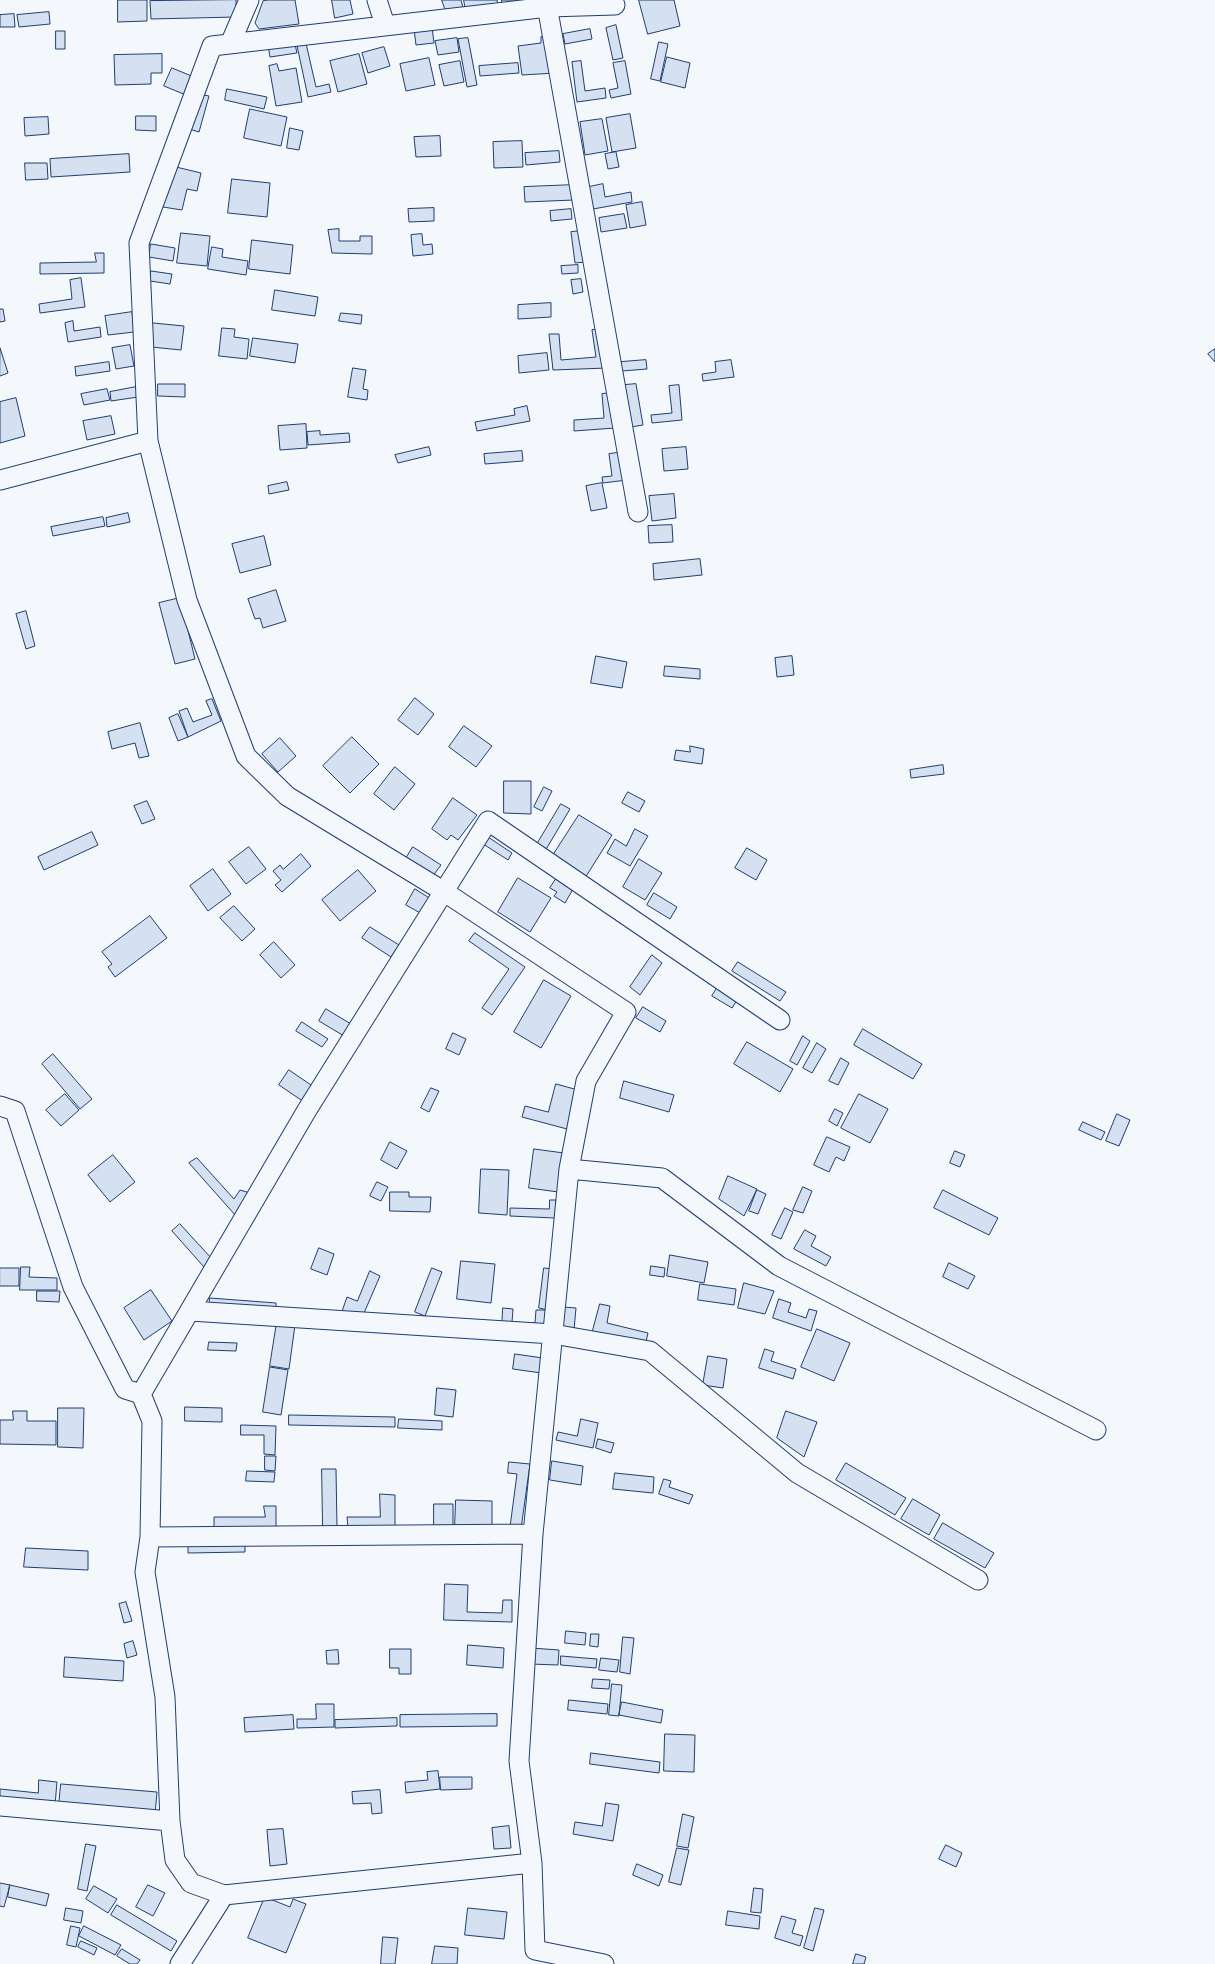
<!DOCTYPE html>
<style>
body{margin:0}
canvas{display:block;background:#f4f7fb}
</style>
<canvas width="1215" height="1964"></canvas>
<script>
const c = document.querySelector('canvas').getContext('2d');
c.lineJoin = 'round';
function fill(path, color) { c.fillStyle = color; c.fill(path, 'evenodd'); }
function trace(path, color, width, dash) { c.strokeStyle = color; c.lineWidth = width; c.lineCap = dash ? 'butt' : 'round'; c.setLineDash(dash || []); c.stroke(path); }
const building = new Path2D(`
 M118 0H147V21L118 22Z
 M236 0V17L151 19 150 1Z
 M269 0H295L299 24 259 29 255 23 263 1Z
 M332 0H350L353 14 335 18Z
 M442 0H461L463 8 447 14Z
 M464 0H497L498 5 466 11Z
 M502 0H532L502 4Z
 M639 0H674L680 26 648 34Z
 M49 12 50 24 19 27 17 15Z
 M14 14 15 27H0V15Z
 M616 25 623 58 613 60 606 28Z
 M432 27 434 43 416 45 414 29Z
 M590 29 592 39 565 44 563 34Z
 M56 31H65V49H56Z
 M550 36 556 73 522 75 518 46 541 43V37Z
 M457 38 459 52 438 55 435 41Z
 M468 38 477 85 467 87 458 39Z
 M305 39 316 87 329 84 331 92 308 97 296 41Z
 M294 40 297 53 270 57 268 45Z
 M659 42 668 44 660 81 651 79Z
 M384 47 390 66 368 73 362 53Z
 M162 54V73H151V84L115 85 114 55Z
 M359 54 367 84 338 92 330 61Z
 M667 57 690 63 685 88 661 82Z
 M429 58 435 85 406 91 400 64Z
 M460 61 464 82 444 86 439 65Z
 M581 61 585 91 605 88 606 98 577 102 572 62Z
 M625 61 631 94 611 98 609 90 618 88 613 63Z
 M518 63 519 73 480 76 479 66Z
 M277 64 279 71 296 68 302 102 276 106 269 66Z
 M172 68 194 77 186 95 164 86Z
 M227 89 267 97 264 109 225 100Z
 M199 94 209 96 199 132 189 129Z
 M250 109 287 117 281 146 244 138Z
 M630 114 636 148 612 152 606 118Z
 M136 116H156V131L136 130Z
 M48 117 49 134 25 136 24 118Z
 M602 119 608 151 585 155 580 122Z
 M290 128 303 131 299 150 287 148Z
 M440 136 441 156 416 157 414 137Z
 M522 141 523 167 494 168 493 142Z
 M559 151 560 162 526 165 525 153Z
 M616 152 619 167 608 169 605 154Z
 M129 154 130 172 51 177 50 159Z
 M25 163H47L48 179 26 180Z
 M172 166 201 173 197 191 187 189 182 210 163 207Z
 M232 179 270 183 267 217 228 213Z
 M603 184 605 197 631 192 632 202 593 209 589 187Z
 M574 185V200L525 202 524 187Z
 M642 202 646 225 630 228 626 205Z
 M434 208V221L409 222 408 209Z
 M571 209 572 219 551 221 550 211Z
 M624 214 627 228 601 232 599 218Z
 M339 229V241H360V236H372V254L332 253 328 230Z
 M582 231 586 262 575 263 571 232Z
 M181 233 210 236 207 266 177 263Z
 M422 234 423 245 432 244 433 254 413 256 411 235Z
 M252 240 293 245 290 274 249 269Z
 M151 244 175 248 173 261 149 257Z
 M212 247 223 249 222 257 248 261 246 275 208 269Z
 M95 253H104V273L40 274V263L96 262Z
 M578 265V273L562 274 561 266Z
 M151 271 172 274 170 284 150 281Z
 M81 278 85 307 40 313 39 304 72 299 70 280Z
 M581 279 583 292 573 294 571 280Z
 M275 290 318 297 315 316 272 310Z
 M551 303V317L518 319V305Z
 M0 309H3L5 321 0 322Z
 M132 312 134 332 108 335 105 316Z
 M341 313 362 315 361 324 339 321Z
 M73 321 74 331 100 327 101 337 68 342 65 323Z
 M153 323 184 326 181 350 151 347Z
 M222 328 235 329 234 337 249 339 247 359 219 356Z
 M602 329 607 368 553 370 549 334H559L561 360 596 357 592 330Z
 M253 338 298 344 295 363 250 356Z
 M130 345 134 366 116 369 112 348Z
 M0 348 8 373 0 376Z
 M1215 349V362L1208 354Z
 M547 353 549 370 519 373 518 356Z
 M646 360 647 369 622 371 621 362Z
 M731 360 734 377 703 381 702 374 716 372 715 362Z
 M109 362 110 371 76 376 75 367Z
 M353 368 366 370 363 389 368 390 367 400 348 397Z
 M158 384H185V397L158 396Z
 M636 384 643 425 631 427 625 385Z
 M679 385 682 420 652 423 651 415 672 413 669 386Z
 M136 387 138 397 111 401 110 392Z
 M107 389 110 400 84 405 81 394Z
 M612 393 615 428 574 431V420L604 418 602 394Z
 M16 398 25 436 0 443V402Z
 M527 406 530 421 477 431 475 422 515 415 514 409Z
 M111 416 115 434 87 440 83 421Z
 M306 424 307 448 280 450 278 426Z
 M320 431V435L349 433 350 442 308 445 307 432Z
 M429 447 431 455 398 463 395 455Z
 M686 447 688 469 664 471 662 449Z
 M522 451 523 461 485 464 484 454Z
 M624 452 627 480 603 483 602 477 612 476 609 454Z
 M287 482 289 490 269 494 268 486Z
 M602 483 607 508 591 511 586 486Z
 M674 494 676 518 652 521 649 496Z
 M128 513 130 522 107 527 106 518Z
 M103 517 105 526 53 536 51 527Z
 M672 525 673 542 649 543 648 526Z
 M264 536 271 565 240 573 232 544Z
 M700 559 702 575 654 580 653 564Z
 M276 590 286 621 263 628 260 618 255 619 248 599Z
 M180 598 195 659 175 664 159 603Z
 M26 611 35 646 26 649 16 614Z
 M596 656 627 662 622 688 591 683Z
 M792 656 794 675 777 677 775 658Z
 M665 666 700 669V679L664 676Z
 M415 698 434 714 418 735 398 720Z
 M212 699 221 721 188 737 179 711 187 708 193 722 212 715 206 701Z
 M178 714 188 737 178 741 169 718Z
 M140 723 149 756 139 758 135 743 112 749 108 732Z
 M464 726 492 746 476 767 449 747Z
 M352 737 379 764 350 793 323 766Z
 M280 738 296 756 278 772 262 754Z
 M690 746 704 749 702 764 674 760 676 750 690 752Z
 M943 765 944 774 911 778 910 770Z
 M395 767 415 784 394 810 374 794Z
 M504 781H531V814L504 813Z
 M544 787 552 791 542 811 534 807Z
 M628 792 645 801 639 812 622 803Z
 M453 798 477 815 458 840 451 835 447 840 432 829Z
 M147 801 155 819 142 824 134 806Z
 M561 804 570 809 545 851 536 846Z
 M579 815 612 835 585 878 552 857Z
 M635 829 648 836 630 866 607 853 615 839 626 846Z
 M92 832 98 845 44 870 38 857Z
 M485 835 512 853 508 860 480 842Z
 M249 847 266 869 246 884 229 862Z
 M413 847 441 865 432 877 405 860Z
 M747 848 767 860 756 880 735 868Z
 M301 854 311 866 282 892 275 885 281 880 273 871 280 865 283 869Z
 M639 859 662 873 645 900 623 887Z
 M213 869 231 894 208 911 190 886Z
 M358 870 376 891 340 921 322 900Z
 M518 878 551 898 530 932 498 912Z
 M556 879 573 889 565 903 554 896 557 892 550 888Z
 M415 889 431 899 422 914 406 905Z
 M654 893 677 907 670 919 647 905Z
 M234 906 255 929 242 941 220 918Z
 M150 916 167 938 115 977 108 967 112 964 102 952Z
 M370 927 399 945 391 957 362 938Z
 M475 933 525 967 492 1015 482 1008 509 969 469 941Z
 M274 942 295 965 281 978 260 955Z
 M652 955 662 963 640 995 630 987Z
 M738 962 786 992 780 1001 732 971Z
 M544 980 571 996 541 1048 514 1032Z
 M721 982 741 994 732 1008 712 996Z
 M643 1007 666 1021 660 1032 636 1018Z
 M326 1009 351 1024 344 1036 319 1021Z
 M302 1022 328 1039 322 1047 296 1031Z
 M863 1029 922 1064 913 1079 854 1045Z
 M453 1033 466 1039 459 1055 446 1049Z
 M803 1036 810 1041 797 1065 790 1061Z
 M747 1042 793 1069 780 1092 734 1064Z
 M817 1043 826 1049 812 1073 803 1068Z
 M53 1054 92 1099 80 1109 42 1064Z
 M841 1058 849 1063 838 1085 829 1081Z
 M289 1070 314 1087 304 1102 279 1085Z
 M624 1081 674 1095 669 1112 620 1098Z
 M556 1084 578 1090 567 1129 522 1117 525 1106 548 1112Z
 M431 1088 439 1091 429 1112 421 1108Z
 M65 1094 79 1110 61 1126 46 1110Z
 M859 1094 888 1109 870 1143 841 1128Z
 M835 1109 843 1113 837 1126 829 1121Z
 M1117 1114 1130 1120 1119 1146 1106 1141Z
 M1083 1122 1105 1132 1101 1140 1079 1130Z
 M827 1137 850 1147 844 1161 836 1157 829 1172 814 1165Z
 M390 1142 407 1151 397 1169 381 1160Z
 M534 1149 564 1153 558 1192 529 1188Z
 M955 1151 965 1155 960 1167 950 1163Z
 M113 1155 135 1182 110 1202 88 1175Z
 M197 1158 234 1199 240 1190 250 1193 236 1216 189 1163Z
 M481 1169 509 1170 507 1215 479 1213Z
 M728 1176 757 1189 744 1216 719 1199Z
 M377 1182 388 1187 381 1201 370 1196Z
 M803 1187 812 1191 803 1213 793 1210Z
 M757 1190 766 1194 758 1214 749 1211Z
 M943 1190 998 1218 989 1235 934 1208Z
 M390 1192H409V1197H431L430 1212 390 1211Z
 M550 1200H556L555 1218 510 1216V1208L549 1209Z
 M785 1208 793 1212 781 1239 772 1235Z
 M180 1224 212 1259 204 1267 172 1231Z
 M805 1230 816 1236 811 1246 831 1257 826 1266 794 1249Z
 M319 1248 334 1254 327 1275 311 1269Z
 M670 1255 708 1262 704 1283 667 1276Z
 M461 1261 495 1264 491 1303 457 1299Z
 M949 1263 975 1276 968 1289 943 1277Z
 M651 1266 665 1268 664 1277 650 1275Z
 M21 1267H30L29 1277 57 1278V1290H20Z
 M0 1268H19V1286H0Z
 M432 1268 442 1272 425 1316 415 1312Z
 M544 1268 553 1269 548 1310 539 1308Z
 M370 1271 380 1276 361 1320 340 1317 347 1297 357 1301Z
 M744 1283 774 1291 765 1314 738 1308Z
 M700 1284 736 1289 734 1305 698 1300Z
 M151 1290 172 1321 144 1340 124 1308Z
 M37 1291H60L59 1302 37 1301Z
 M210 1298 276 1303V1312L209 1308Z
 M779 1299 791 1303 788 1312 806 1318 809 1309 817 1311 811 1331 773 1318Z
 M600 1304 610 1306 607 1323 648 1333 645 1346 592 1334Z
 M563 1307 576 1308 574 1330 561 1329Z
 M503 1308 513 1309 512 1322 535 1323 536 1310H546L545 1332 502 1330Z
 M277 1322 295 1325 289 1369 270 1366Z
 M817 1329 850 1343 834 1381 801 1367Z
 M209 1342 237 1343 236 1351 208 1350Z
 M765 1349 774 1352 771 1361 796 1369 793 1379 759 1368Z
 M515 1354 543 1358 541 1373 513 1369Z
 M708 1356 727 1359 723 1388 703 1385Z
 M270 1367 288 1370 281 1415 263 1412Z
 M437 1388 456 1390 453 1417 435 1415Z
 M185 1407 222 1408V1422L185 1421Z
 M58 1408H84L83 1448 58 1447Z
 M13 1411H27V1421H56V1445L0 1444V1420H13Z
 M786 1411 817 1422 804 1457 777 1438Z
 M289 1415 395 1417V1427L289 1425Z
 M399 1419 442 1421V1430L398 1428Z
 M581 1419 598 1423 593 1448 556 1440 558 1432 577 1436Z
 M241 1425 276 1426 275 1455 264 1454V1435H241Z
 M598 1439 614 1443 611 1453 596 1448Z
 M265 1456H276L275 1471 265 1470Z
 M552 1461 583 1466 581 1485 550 1480Z
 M509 1462 530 1464 521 1529 510 1527 517 1474 508 1473Z
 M846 1463 906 1498 895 1515 836 1480Z
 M322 1469H336L337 1528H323Z
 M247 1471 275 1472 274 1482 246 1481Z
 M615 1473 654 1477 653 1493 613 1489Z
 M664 1479 671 1481 669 1487 693 1495 689 1504 659 1494Z
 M380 1494 395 1495V1528H348L347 1517H380Z
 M913 1499 940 1515 929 1535 901 1519Z
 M456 1500 492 1501V1529L455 1528Z
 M434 1504H453V1529L434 1530Z
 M264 1506H276V1529H214V1517H265Z
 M943 1523 994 1553 985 1568 934 1539Z
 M245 1543V1552L188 1553V1544Z
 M26 1548 88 1551V1570L24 1567Z
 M445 1584 468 1585 467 1612 502 1613 503 1600H512V1622L444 1620Z
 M126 1602 132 1621 124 1623 119 1604Z
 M566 1631 586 1633 585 1645 565 1643Z
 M591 1634H599L598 1647 590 1646Z
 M623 1637 634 1638 630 1674 620 1672Z
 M133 1641 137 1655 127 1658 124 1644Z
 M468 1645 504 1648 503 1668 467 1665Z
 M531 1648 559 1650 558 1665 530 1664Z
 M390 1649H411V1674H399V1668H390Z
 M338 1650 339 1664H327L326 1651Z
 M561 1656 597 1659 596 1668 561 1665Z
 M65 1657 124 1661 123 1681 64 1677Z
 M601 1658 619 1660 617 1672 599 1670Z
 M593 1679 610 1680 609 1689 592 1688Z
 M612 1684 622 1685 619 1716 609 1715Z
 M569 1700 608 1704 607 1714 568 1710Z
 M622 1702 663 1710 661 1723 619 1715Z
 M316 1704H334V1727L297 1728V1719H316Z
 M497 1714V1726L400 1727V1715Z
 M293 1715 294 1729 245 1732 244 1718Z
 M397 1718V1726L335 1728V1720Z
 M665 1734 695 1735 694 1772 664 1771Z
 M591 1753 660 1762 659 1773 590 1764Z
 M438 1771 440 1789 406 1793 405 1782 428 1780 427 1772Z
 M440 1777H472V1789L441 1790Z
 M39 1780 57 1782 55 1805 0 1800V1789L38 1793Z
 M61 1784 157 1792 155 1814 59 1806Z
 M380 1790 382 1813 372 1814 371 1803 353 1804 352 1792Z
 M606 1803 619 1805 613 1841 573 1834 575 1822 602 1826Z
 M683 1814 694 1817 688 1848 677 1846Z
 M509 1826 511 1848 494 1849 492 1828Z
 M283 1829 287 1864 270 1866 267 1830Z
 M86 1844 96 1846 87 1891 78 1889Z
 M946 1845 962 1853 956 1867 939 1859Z
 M677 1848 689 1850 681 1885 669 1882Z
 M637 1864 663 1875 659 1886 633 1875Z
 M0 1883 10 1885 4 1907 0 1906Z
 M10 1885 49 1894 46 1906 8 1897Z
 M148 1885 165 1893 153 1916 136 1907Z
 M94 1886 117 1899 108 1913 86 1899Z
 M754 1888 763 1889 761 1913 751 1912Z
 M265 1897 290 1907 293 1899 306 1904 286 1953 248 1938Z
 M117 1905 177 1941 171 1951 111 1915Z
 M66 1908 83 1911 81 1923 64 1920Z
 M468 1908 507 1912 504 1939 465 1935Z
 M815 1908 824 1910 813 1951 804 1948Z
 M728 1911 760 1916 759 1929 726 1925Z
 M782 1916 796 1920 792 1933 803 1936 800 1946 775 1938Z
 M71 1926 80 1928 76 1947 67 1945Z
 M84 1926 121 1945 115 1955 79 1936Z
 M383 1937 398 1938 395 1964H381Z
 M81 1941 97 1948 94 1955 78 1947Z
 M435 1946 458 1948 457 1964H432Z
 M122 1949 140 1960 137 1964H130L117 1956Z
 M856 1954 866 1957 864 1964H853Z`);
const minor = new Path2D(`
 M377 0 385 25
 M546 0 638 512
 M230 44 249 0
 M0 480 148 441
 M0 1106 15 1111 73 1287 125 1389 141 1394
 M569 1169 662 1178 779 1266 1096 1430
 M190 1311 553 1334 650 1351 797 1473 978 1580
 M141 1394 307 1110 488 821 780 1020
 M141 1394 152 1421 150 1537 145 1572 165 1697 170 1821 175 1860 191 1883 224 1895 532 1863
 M150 1537 533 1534
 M0 1806 170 1821
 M180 1964 224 1895
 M604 1964 535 1950 532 1863 519 1761 533 1534 569 1169 586 1081 626 1012 443 891 287 796 246 756 187 600 148 441 139 243 212 46 548 7 615 5`);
fill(building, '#d5e0f0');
trace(building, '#1d3f73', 1);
trace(minor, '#1d3f73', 21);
trace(minor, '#f4f7fb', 19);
</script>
